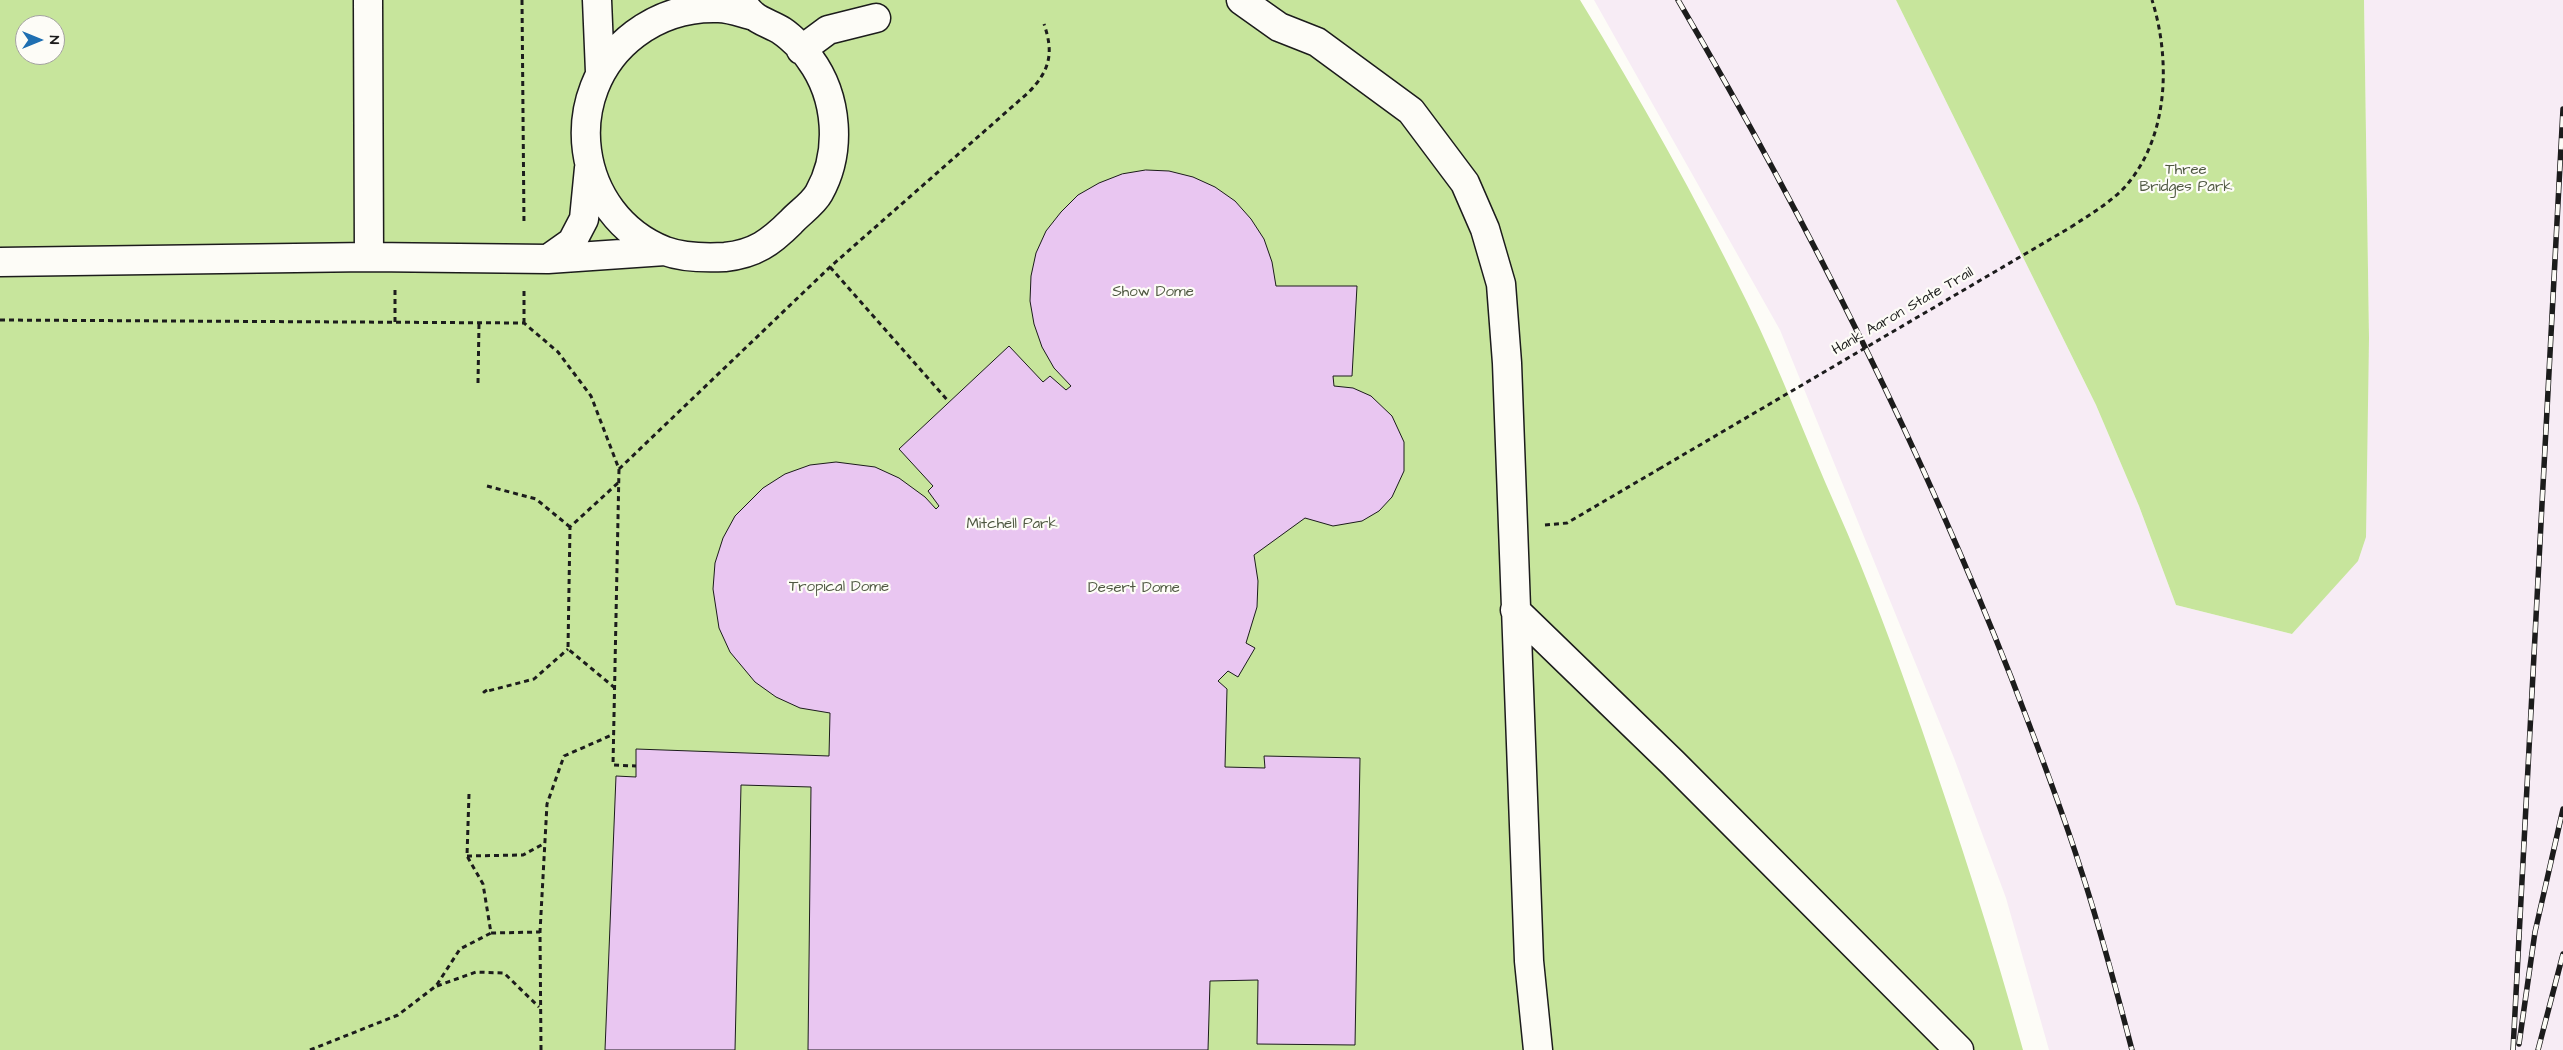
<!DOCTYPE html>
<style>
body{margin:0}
#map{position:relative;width:2563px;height:1050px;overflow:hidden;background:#fdfcf7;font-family:"Architects Daughter",sans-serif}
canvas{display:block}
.north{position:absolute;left:15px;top:15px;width:50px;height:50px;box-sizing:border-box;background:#fdfcf7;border:1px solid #a3a29f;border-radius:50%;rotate:90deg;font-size:14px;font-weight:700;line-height:20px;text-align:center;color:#1c1c1c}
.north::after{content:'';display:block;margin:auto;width:18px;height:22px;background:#1f6fb2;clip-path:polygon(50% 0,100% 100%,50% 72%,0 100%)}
</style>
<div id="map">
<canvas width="2563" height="1050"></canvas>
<div class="north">N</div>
</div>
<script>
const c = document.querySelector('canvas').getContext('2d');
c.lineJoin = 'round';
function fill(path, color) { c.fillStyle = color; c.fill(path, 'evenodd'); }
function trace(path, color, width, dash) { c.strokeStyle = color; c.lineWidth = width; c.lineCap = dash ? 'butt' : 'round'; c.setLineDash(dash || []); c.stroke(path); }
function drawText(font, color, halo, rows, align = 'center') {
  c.font = font + ' "Architects Daughter",sans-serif'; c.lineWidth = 4.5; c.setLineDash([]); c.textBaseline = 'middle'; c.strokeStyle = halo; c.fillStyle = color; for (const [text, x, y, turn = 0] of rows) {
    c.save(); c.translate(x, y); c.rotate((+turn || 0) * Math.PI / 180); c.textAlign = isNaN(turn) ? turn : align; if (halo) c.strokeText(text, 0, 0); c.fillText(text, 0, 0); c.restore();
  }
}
const built = new Path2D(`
 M1594 0H1896L2096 405 2139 506 2176 605 2292 634 2357 561 2369 338 2364 0H2563V1050H2049L2006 898 1954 758 1780 330Z`);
const green = new Path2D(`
 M0 0H1580C1640 98 1696 198 1747 302 1780 369 1806 439 1836 507 1868 579 1895 653 1921 727 1958 834 1993 941 2023 1050H0ZM25 25H55V55H25Z
 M1896 0H2364L2369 338 2366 537 2358 561 2292 634 2176 605 2139 506 2096 405Z`);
const building = new Path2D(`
 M1146 170 1169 171 1193 177 1215 187 1235 201 1251 219 1264 239 1272 262 1276 286H1357L1352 376H1333L1334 386 1353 388 1371 396 1392 416 1404 442V471L1392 497 1379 511 1362 521 1333 526 1305 518 1254 555 1258 581 1257 607 1246 643 1255 648 1238 677 1228 671 1218 681 1227 689 1225 767 1265 768 1264 756 1360 758 1355 1045 1257 1044 1258 980 1210 981 1208 1050H808L811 787 741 785 735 1050H605L616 776 636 777V749L829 756 830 713 800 708 776 697 755 682 730 652 719 628 713 589 715 563 723 538 735 516 763 488 785 474 810 465 836 462 875 467 899 478 925 497 936 509 939 506 928 491 933 486 899 449 1009 346 1043 382 1050 376 1066 390 1071 386 1054 368 1042 347 1034 324 1030 301 1031 276 1036 253 1046 231 1061 212 1078 195 1099 183 1122 174Z`);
const path = new Path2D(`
 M522 0 524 225
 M2071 227C2089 215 2108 204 2123 189 2169 140 2171 60 2152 0
 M830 267 949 402
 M524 291V323
 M0 320 524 323 558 352 591 396 619 469 613 765 636 766
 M395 322V290
 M478 383 479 323
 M619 469 830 267 1029 92C1050 70 1054 53 1044 24
 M487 486 536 499 570 527
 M1545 525 1567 523 1659 469
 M615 688 568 649 570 527 619 482
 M487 690 484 692 534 679 568 649
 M469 794 467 856 483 884 491 933 540 932
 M467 856 523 855 545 843
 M437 986 476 972 504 973 539 1007
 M310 1050 398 1015 436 986 460 949 491 933
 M541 1050 540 932 547 804 564 756 614 734`);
const minor = new Path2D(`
 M368 0 369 257
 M597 0 600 72
 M740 0C744 5 748 11 753 15 761 22 773 25 782 31 791 37 804 50 810 59 838 97 842 152 819 193 813 204 799 213 791 222 771 242 755 254 725 257 705 258 684 258 665 251 574 215 558 92 635 34 659 16 688 7 718 8 730 8 742 13 754 16
 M1241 0 1279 27 1317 42 1411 111 1465 183 1485 229 1501 284 1507 363 1529 961 1538 1050
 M801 50 828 30 876 18
 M548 259 572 242 584 219 589 168
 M0 262 369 257 548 259 665 251
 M1515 610 1673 763 1959 1050`);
const rail = new Path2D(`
 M1678 0C1805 217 1919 443 2011 677 2035 740 2060 803 2080 867 2100 927 2116 989 2132 1050
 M2519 1044 2535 932 2563 809
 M2513 1050 2563 109
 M2538 1050 2563 954`);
const pathBridge = new Path2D(`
 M1659 469 2071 227`);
const parkNames = [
 ["Three",2186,171],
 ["Bridges Park",2186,188],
 ["Show Dome",1153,293],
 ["Mitchell Park",1012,525],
 ["Tropical Dome",839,588],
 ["Desert Dome",1134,589]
];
const streetNames = [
 ["Hank Aaron State Trail",1903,312,-30]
];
fill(built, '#f7ecf5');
fill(green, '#c7e59c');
fill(building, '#e9c6f1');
trace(building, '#1c1c1c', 1);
trace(minor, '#1c1c1c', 31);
trace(path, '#1c1c1c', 3, [5, 4]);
trace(minor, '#fdfcf7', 28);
trace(rail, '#1c1c1c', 5.5);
trace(rail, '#fdfcf7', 4, [11]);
trace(pathBridge, '#1c1c1c', 3, [5, 4]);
drawText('15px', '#4f5842', '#fdfcf7', parkNames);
drawText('15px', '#1c1c1c', '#fdfcf7', streetNames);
</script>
